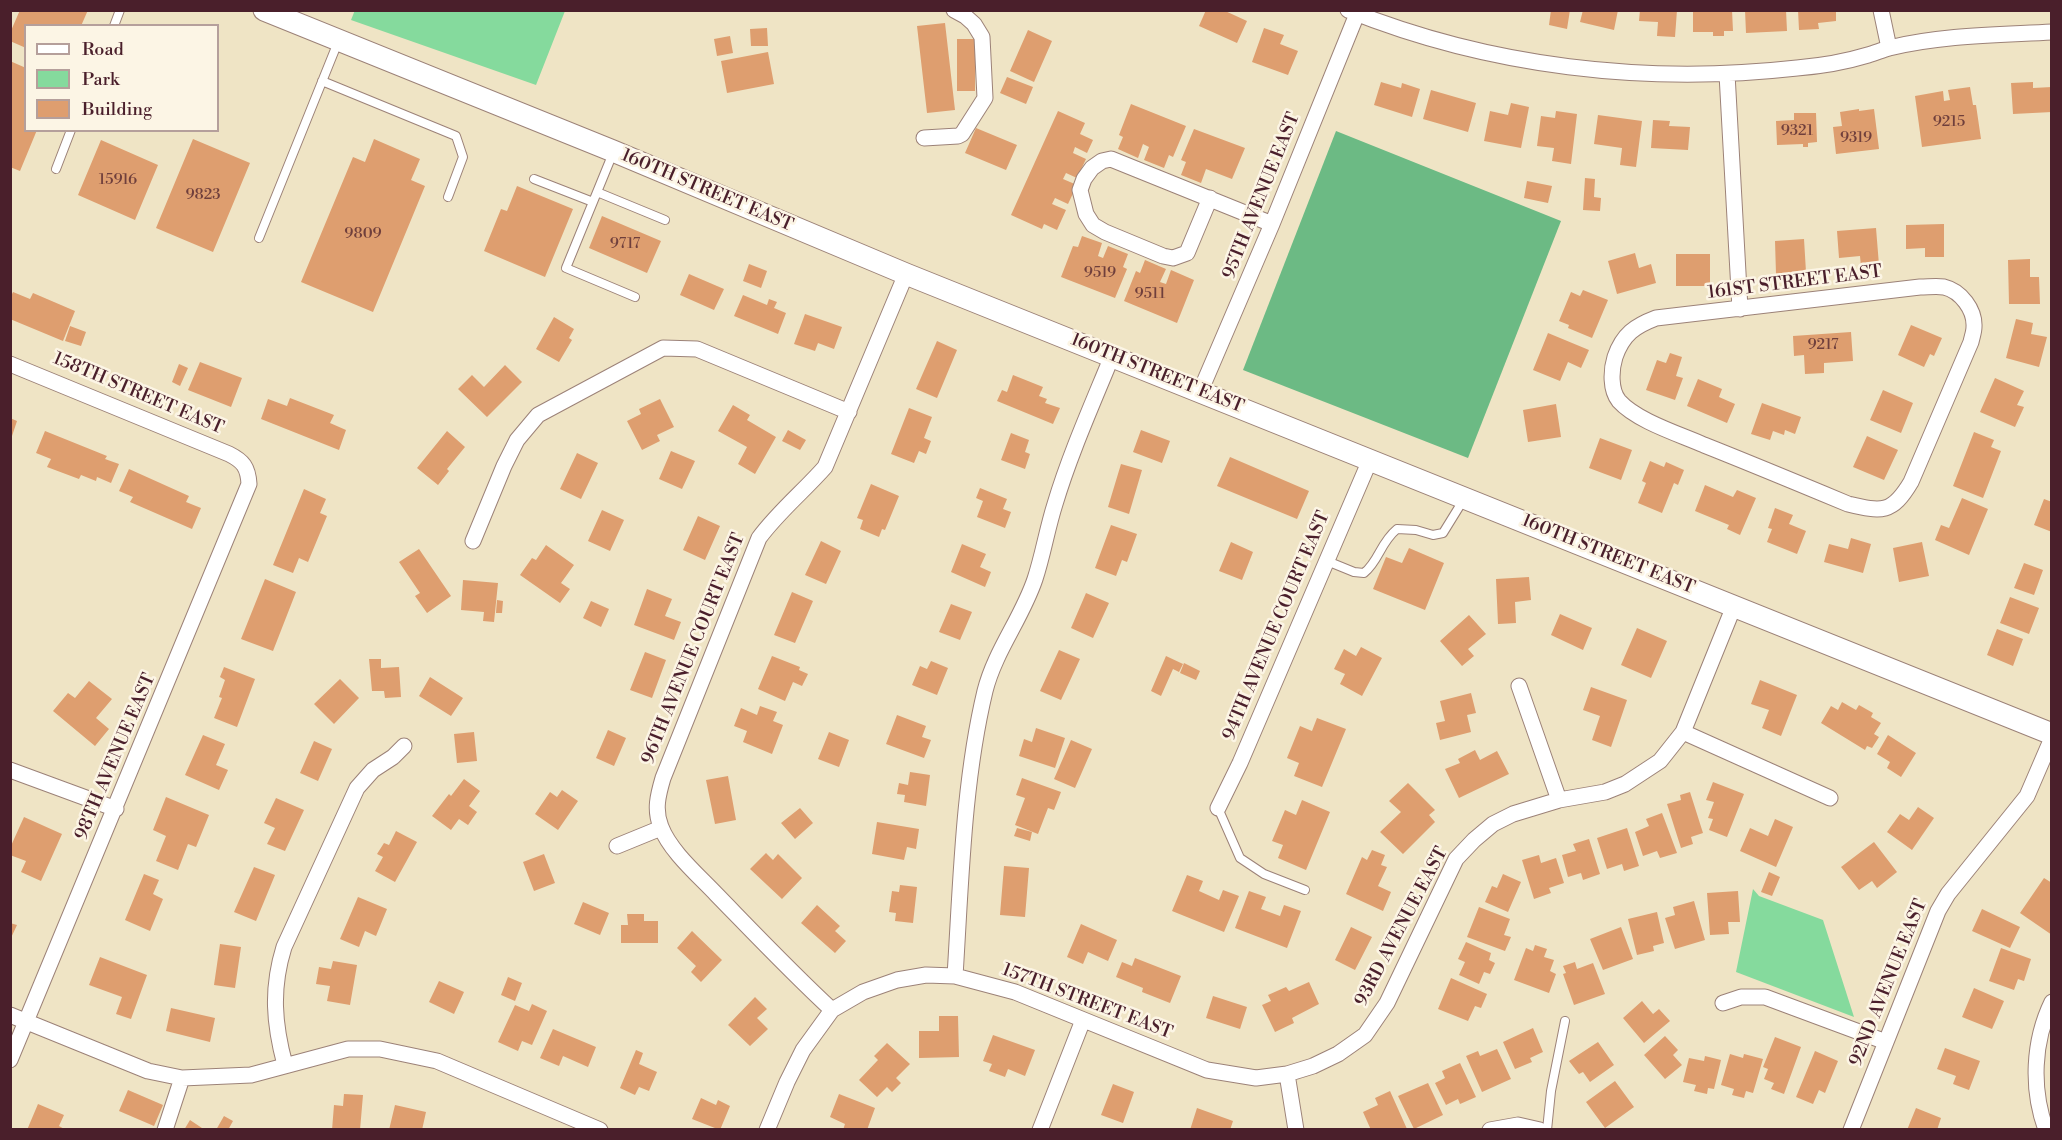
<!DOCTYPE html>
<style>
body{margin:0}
#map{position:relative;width:2062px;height:1140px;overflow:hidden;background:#efe4c5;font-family:"Libre Bodoni",serif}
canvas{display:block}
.frame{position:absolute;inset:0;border:12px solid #4a1f2b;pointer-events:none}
.legend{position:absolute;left:24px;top:24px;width:195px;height:108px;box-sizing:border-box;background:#fcf5e5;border:2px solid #b59f9b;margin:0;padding:8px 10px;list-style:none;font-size:18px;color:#4a1f2b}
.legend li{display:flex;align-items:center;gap:12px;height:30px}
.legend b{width:30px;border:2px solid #b59f9b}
</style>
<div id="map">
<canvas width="2062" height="1140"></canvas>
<div class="frame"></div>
<ul class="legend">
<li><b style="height:8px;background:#fff"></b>Road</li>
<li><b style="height:16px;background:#85da9d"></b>Park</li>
<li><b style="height:16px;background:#de9e6f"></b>Building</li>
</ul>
</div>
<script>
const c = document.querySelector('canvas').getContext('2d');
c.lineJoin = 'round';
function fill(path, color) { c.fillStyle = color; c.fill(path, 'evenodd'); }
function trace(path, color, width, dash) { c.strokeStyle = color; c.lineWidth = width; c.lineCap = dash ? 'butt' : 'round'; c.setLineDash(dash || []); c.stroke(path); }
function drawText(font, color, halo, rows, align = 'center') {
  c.font = font + ' "Libre Bodoni",serif'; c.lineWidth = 5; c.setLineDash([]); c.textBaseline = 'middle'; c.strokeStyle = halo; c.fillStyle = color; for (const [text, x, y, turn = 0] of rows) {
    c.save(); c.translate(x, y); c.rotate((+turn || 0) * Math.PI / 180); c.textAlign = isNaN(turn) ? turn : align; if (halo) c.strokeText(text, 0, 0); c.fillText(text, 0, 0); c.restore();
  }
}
const green = new Path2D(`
 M355 10H565V11L536 85 351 20Z
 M1753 889 1759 896 1823 920 1854 1017 1736 972Z`);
const forest = new Path2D(`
 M1336 131 1561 221 1468 458 1243 370Z`);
const building = new Path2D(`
 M20 10H88L81 26H26V48L10 41V33Z
 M1206 10H1223L1247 21 1237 43 1199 26Z
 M1551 10H1570L1567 29 1549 25Z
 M1583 10H1618L1614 30 1580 22Z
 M1640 10H1677L1675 37 1657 36 1658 22 1639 21Z
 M1693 10H1732L1733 31H1724V36H1713V32H1693Z
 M1745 10H1786L1787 31 1746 33Z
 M1798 10H1836V21L1818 23 1819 29 1799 30Z
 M945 23 955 110 927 113 917 26Z
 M767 28 768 46H751L750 29Z
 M1264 28 1284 35 1280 44 1298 51 1288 75 1252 62Z
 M1028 30 1052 41 1034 82 1010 71Z
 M730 36 733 53 717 56 714 39Z
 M957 39H975V91H957Z
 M768 52 774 84 727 93 721 61Z
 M10 61 26 68V130H37L20 171 10 167Z
 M1007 77 1033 87 1026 104 1000 93Z
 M1381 82 1401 88 1402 83 1420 89 1412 117 1374 105Z
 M2033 82V88L2052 87V112L2013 114 2011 83Z
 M1970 87 1973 105H1976L1981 139 1922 147 1915 96 1943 91 1944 101 1950 100 1948 90Z
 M1431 90 1476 103 1468 132 1423 119Z
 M1511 103 1529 107 1521 148 1484 141 1490 111 1508 115Z
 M1131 104 1186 126 1173 157 1169 155 1164 168 1144 160 1149 147 1143 144 1138 158 1118 149 1123 137 1119 135Z
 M1859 109V111L1874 109 1879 149 1836 154 1833 127 1842 126 1840 112Z
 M1058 111 1085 123 1080 134 1093 140 1087 153 1075 147 1073 153 1086 159 1077 178 1066 173 1063 179 1077 185 1068 204 1055 198 1052 204 1066 210 1057 230 1044 224 1042 229 1011 215Z
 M1556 111 1577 114 1571 164 1552 161 1554 148 1537 146 1541 116 1555 118Z
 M1794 113H1816L1817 142 1808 143V147H1803V144L1777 145 1776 121 1794 120Z
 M1598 115 1642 121 1636 167 1620 165 1622 148 1594 144Z
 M1653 120 1670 121 1669 126 1690 127 1688 150 1651 148Z
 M976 128 1017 145 1006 170 965 153Z
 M1194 129 1245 148 1232 179 1206 169 1201 183 1181 175 1186 162 1181 160Z
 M193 139 250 163 213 252 156 228Z
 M374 139 420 159 411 180 425 186 373 312 301 282 353 157 365 162Z
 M101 140 158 165 135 220 78 195Z
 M1585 178 1595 179 1594 197 1601 198 1600 211 1583 210Z
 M1527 181 1552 186 1548 203 1524 198Z
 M517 186 573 209 545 277 484 251 501 209 507 211Z
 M602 216 661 241 647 273 589 248Z
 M1944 224V257H1925V248L1906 249V225Z
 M1876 228 1879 265 1861 267 1860 256 1839 258 1837 231Z
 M1082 236 1102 243 1098 256 1103 258 1108 246 1128 254 1123 267 1127 269 1115 298 1061 277 1073 246 1078 247Z
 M1804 239 1806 272 1776 274 1775 241Z
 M1635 253 1639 268 1651 264 1656 283 1617 294 1608 261Z
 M1676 254H1710V286H1676Z
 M2030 259V277H2039L2040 304H2009L2008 260Z
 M1145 260 1166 269 1160 282 1166 284 1171 270 1194 280 1177 323 1124 301 1136 271 1140 273Z
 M749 264 767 271 761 288 743 281Z
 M689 274 724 289 714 310 680 295Z
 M1583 290 1608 300 1592 338 1568 328 1569 325 1559 321 1571 292 1580 296Z
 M13 292 30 299 33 293 75 311 63 341 10 319V298Z
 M743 295 767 305 769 299 777 302 774 308 786 313 778 334 734 316Z
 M805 314 842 327 834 349 818 343 815 351 794 344Z
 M554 317 574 329 569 338 572 340 559 362 536 349Z
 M2016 319 2033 323 2031 334 2047 337 2039 367 2006 358Z
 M1911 325 1942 338 1934 356 1930 354 1924 367 1898 355Z
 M70 326 86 332 81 346 65 341Z
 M1851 332 1853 361 1824 363V373L1805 374 1804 355 1794 356 1793 336Z
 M1548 333 1589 350 1581 368 1568 362 1560 381 1533 370Z
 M937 341 957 350 937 398 916 389Z
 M1670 353 1682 357 1676 376 1683 378 1675 400 1646 390 1657 360 1666 363Z
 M200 362 242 378 231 407 188 390Z
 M179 364 188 368 180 386 172 382Z
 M505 365 522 382 487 417 458 389 472 375 484 387Z
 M1013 375 1043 387 1039 396 1047 399 1045 403 1060 408 1053 424 997 401 1002 390 1007 392Z
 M1995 378 2024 391 2017 405 2024 407 2015 427 1980 412Z
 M1698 379 1722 389 1719 397 1735 404 1727 423 1687 406Z
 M1883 390 1913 403 1901 433 1870 420Z
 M290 398 334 415 330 423 346 430 339 450 261 419 268 399 287 406Z
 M660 399 674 427 657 435 660 441 642 450 627 421 641 414 639 409Z
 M1762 403 1801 417 1795 434 1785 430 1784 435 1773 431 1770 440 1751 434Z
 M1556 404 1561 437 1528 442 1523 410Z
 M733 405 750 415 747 420 776 437 755 474 738 464 747 447 718 431Z
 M909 408 932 417 924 438 931 441 926 454 919 451 914 463 891 454Z
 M10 418 17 421 11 439H10Z
 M788 430 806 440 800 450 782 441Z
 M1141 430 1170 441 1162 463 1133 452Z
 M45 431 107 456 105 459 119 464 111 483 97 477 96 481 81 475 79 479 47 467 51 459 36 453Z
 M447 431 465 447 447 469 449 471 438 485 417 468Z
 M1974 432 1994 440 1991 447 2001 451 1983 498 1953 486Z
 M1011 433 1029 440 1025 452 1030 454 1025 469 1001 460Z
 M1867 436 1898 450 1884 480 1853 467Z
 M1600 438 1632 450 1621 480 1589 468Z
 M671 451 695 461 682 489 659 479Z
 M577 453 598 463 581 499 560 489Z
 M1230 457 1309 491 1297 519 1217 486Z
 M1650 461 1664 467 1666 462 1684 470 1678 485 1674 483 1662 513 1638 503 1646 483 1642 481Z
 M1121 464 1142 470 1129 514 1108 507Z
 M129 469 189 496 186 502 201 508 192 529 130 502 133 497 119 491Z
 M871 484 899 496 885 530 882 529 879 537 860 529 863 520 857 518Z
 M1705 485 1733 497 1737 490 1756 498 1740 535 1727 529 1729 525 1695 511Z
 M980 488 1007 499 1003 509 1011 512 1005 528 977 517 983 501 976 498Z
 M304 489 326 499 320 513 327 516 308 562 299 558 293 573 273 565Z
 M1962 498 1988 509 1969 555 1935 540 1941 525 1949 528Z
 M2044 499 2052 502V532L2034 525Z
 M1775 508 1793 515 1789 524 1806 531 1797 554 1767 542 1772 529 1768 528Z
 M602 510 624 520 610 551 588 541Z
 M698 516 720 526 705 560 683 550Z
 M1111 525 1137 534 1127 562 1122 560 1116 576 1095 568Z
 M1851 538 1871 544 1863 573 1824 562 1829 544 1848 549Z
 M821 541 841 551 826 584 805 575Z
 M1231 542 1253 552 1242 580 1219 571Z
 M1922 542 1929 576 1899 582 1893 548Z
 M962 544 986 554 980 567 991 572 985 587 951 572Z
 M546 545 574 565 561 583 570 589 560 603 520 575 532 558 536 560Z
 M1409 548 1444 563 1425 610 1373 589 1386 557 1402 563Z
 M419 549 451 596 427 613 415 596 420 593 399 562Z
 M2024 563 2043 570 2034 595 2014 588Z
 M1529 577 1531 600 1515 602 1516 623 1498 624 1496 579Z
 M265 579 296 592 273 651 241 639Z
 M463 580 498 583 494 622 483 621 484 612 461 610Z
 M647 589 672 599 665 616 681 622 674 640 634 625Z
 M792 592 813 601 795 643 774 635Z
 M1086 593 1109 603 1093 638 1071 628Z
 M2010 597 2039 608 2029 634 2000 623Z
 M497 600 503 601 502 613H496Z
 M591 601 609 609 601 627 583 618Z
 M951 604 972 612 960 640 939 632Z
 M1560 614 1592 628 1583 650 1551 635Z
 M1469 615 1486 634 1468 649 1474 656 1462 666 1440 641Z
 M1637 628 1667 641 1651 678 1621 665Z
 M1997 629 2023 639 2013 666 1987 655Z
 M1361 647 1382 658 1362 696 1340 684 1345 674 1334 669 1344 649 1356 656Z
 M1059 650 1080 659 1061 700 1040 691Z
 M645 652 666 660 652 698 630 690Z
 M772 656 800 667 799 670 808 674 802 686 793 682 785 701 758 689Z
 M1166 656 1183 664 1179 672 1173 669 1161 696 1151 691Z
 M369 659H381V668L399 667 401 697 385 698 384 691H372Z
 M931 661 948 668 937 695 912 685 920 666 927 669Z
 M1184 663 1200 671 1196 680 1180 673Z
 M224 667 255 679 237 727 214 718 222 698 219 697 225 680 220 677Z
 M430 677 463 698 451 716 419 696Z
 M340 679 359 698 334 724 314 704Z
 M1760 680 1797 695 1781 736 1762 728 1769 710 1751 704Z
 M89 681 112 699 96 718 109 729 95 746 53 711 68 693 75 698Z
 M1591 687 1627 700 1611 747 1592 740 1600 716 1583 710Z
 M1471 693 1476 713 1467 715 1471 732 1440 740 1436 723 1445 721 1440 701Z
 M1842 702 1856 710 1859 705 1873 713 1871 717 1881 723 1874 734 1879 737 1872 748 1867 746 1865 750 1821 723 1831 706 1838 710Z
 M760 706 777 712 773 721 783 725 772 754 743 742 747 731 734 726 741 708 757 715Z
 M897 715 926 726 922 737 931 740 924 758 886 744Z
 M1317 718 1346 729 1322 787 1294 776 1299 763 1287 758 1300 726 1312 731Z
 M1036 728 1065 738 1055 768 1019 756 1024 739 1032 742Z
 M608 730 626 738 614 766 596 758Z
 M474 732 477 761 457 763 454 734Z
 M829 732 849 740 839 767 818 759Z
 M203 735 225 744 216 765 228 770 219 790 185 775Z
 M1888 735 1916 753 1901 777 1887 768 1890 762 1877 754Z
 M1071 740 1092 749 1075 788 1054 779Z
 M314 741 332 749 318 781 300 773Z
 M1475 750 1480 760 1497 751 1509 774 1459 798 1445 769 1460 763 1458 759Z
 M910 772 930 775 926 806 904 802 905 795 897 794 899 783 908 785Z
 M728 776 736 820 715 824 706 780Z
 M1022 778 1061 792 1054 810 1048 808 1038 834 1015 825 1025 798 1016 795Z
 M464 779 480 791 469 806 477 812 468 825 459 819 451 830 432 816 449 794 451 796Z
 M1713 782 1744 794 1727 837 1709 830 1713 819 1708 818 1714 802 1706 800Z
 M1408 783 1435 810 1429 815 1435 822 1403 854 1380 832 1401 812 1389 801Z
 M562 790 578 801 558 830 535 814 550 792 557 797Z
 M1690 792 1703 833 1691 837 1693 844 1681 848 1667 804 1681 800 1680 795Z
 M166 797 209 815 196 847 188 844 178 870 156 861 166 836 153 830Z
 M276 798 304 810 285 851 267 844 275 828 264 823Z
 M1302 800 1330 812 1306 870 1278 858 1283 845 1272 841 1285 810 1296 815Z
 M1918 807 1934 818 1912 850 1887 832 1900 814 1909 820Z
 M800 808 813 823 795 839 781 823Z
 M1662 813 1677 853 1660 858 1657 851 1643 856 1635 832 1649 826 1646 819Z
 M24 817 62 834 41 881 21 872 26 861 10 855V848Z
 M1775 819 1793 827 1776 867 1740 851 1750 828 1768 836Z
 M877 822 919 829 916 849 907 847 904 860 872 854Z
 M1017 828 1032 832 1030 841 1014 836Z
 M1627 828 1639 866 1624 871 1622 864 1607 869 1597 838Z
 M396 831 417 842 395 882 375 871 383 857 377 854 384 843 389 845Z
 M1589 839 1600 874 1583 880 1581 873 1568 877 1562 855 1576 851 1573 844Z
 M1874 842 1897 872 1877 888 1872 881 1859 890 1841 867Z
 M1372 850 1385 855 1381 865 1387 867 1378 886 1391 892 1383 911 1346 894 1362 857 1367 860Z
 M766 853 773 860 778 854 802 878 782 899 750 869Z
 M544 854 555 883 534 891 523 862Z
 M1539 855 1541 863 1556 858 1564 883 1549 888 1551 893 1534 899 1522 860Z
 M1004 866 1029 868 1025 917 1000 915Z
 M254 867 275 875 256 921 234 912Z
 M1769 872 1780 877 1772 896 1761 892Z
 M144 874 159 880 153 894 163 899 150 931 125 920Z
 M1503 874 1521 882 1508 912 1485 902 1492 886 1497 888Z
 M1187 875 1203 881 1199 891 1219 900 1223 890 1239 896 1224 932 1172 911Z
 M2044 878 2052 883V935L2020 913Z
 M900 885 917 887 913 923 895 921 896 913 889 912 892 891 899 892Z
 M1249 891 1266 897 1261 909 1280 916 1284 905 1301 911 1287 948 1235 928Z
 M1738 891 1740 922H1728L1729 934 1710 935 1707 893Z
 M358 897 387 909 376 936 365 931 359 947 340 939Z
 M1694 901 1705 940 1675 949 1665 918 1675 915 1673 907Z
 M583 902 609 913 600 935 574 924Z
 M817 905 840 926 835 931 846 941 835 953 801 923Z
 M1479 907 1510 919 1504 935 1511 937 1505 951 1467 937Z
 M1982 909 2020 927 2010 948 1972 931Z
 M1657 912 1664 943 1653 946 1654 951 1637 955 1628 919Z
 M627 914H644V921H658V943H621V925H628Z
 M10 923 17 925 10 940Z
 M1081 924 1117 940 1108 961 1088 952 1083 964 1067 957Z
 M1351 927 1372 937 1355 970 1335 960Z
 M1621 927 1633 959 1603 970 1590 939Z
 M692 931 722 960 701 982 691 972 696 966 677 948Z
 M1466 942 1491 953 1489 960 1495 963 1490 974 1484 972 1479 984 1459 975 1465 962 1458 959Z
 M220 944 241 947 235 988 214 985Z
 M1535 945 1547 949 1544 957 1554 960 1550 971 1556 974 1549 993 1514 980 1526 948 1533 951Z
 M2001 948 2031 959 2024 981 2018 979 2014 990 1989 981Z
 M100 957 147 975 131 1019 116 1014 122 997 89 985Z
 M1135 958 1181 976 1170 1003 1142 992 1143 988 1116 977 1122 962 1132 966Z
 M333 961 357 965 350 1005 327 1001 330 986 316 984 319 967 331 969Z
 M1575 962 1577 969 1593 963 1605 994 1574 1005 1563 974 1566 973 1563 966Z
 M508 977 522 983 515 1001 501 995Z
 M1451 978 1487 994 1481 1008 1475 1006 1468 1021 1438 1009Z
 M439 981 464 992 454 1014 429 1002Z
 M1309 982 1319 1004 1292 1018 1294 1023 1275 1032 1262 1005 1271 1001 1268 995 1286 987 1289 991Z
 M1974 988 2004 1001 1992 1029 1962 1017Z
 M1213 996 1247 1007 1240 1029 1206 1018Z
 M755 997 767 1009 757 1018 768 1029 750 1046 728 1025Z
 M1642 1001 1653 1014 1659 1009 1670 1021 1644 1043 1623 1018Z
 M532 1004 547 1011 532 1045 522 1041 518 1051 498 1042 515 1005 529 1011Z
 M171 1008 215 1018 210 1042 166 1031Z
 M939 1016H958L959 1057 919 1058V1031H939Z
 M1533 1028 1543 1052 1530 1058 1532 1062 1515 1069 1503 1042Z
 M553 1029 596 1047 588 1067 563 1056 559 1066 540 1058Z
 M993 1035 1035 1050 1025 1076 1008 1069 1005 1077 989 1071 992 1064 983 1061Z
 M1665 1036 1678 1050 1673 1055 1682 1065 1665 1079 1644 1055Z
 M1775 1037 1801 1047 1784 1094 1771 1089 1774 1083 1764 1079 1768 1069 1763 1067Z
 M1598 1042 1614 1065 1590 1082 1583 1072 1579 1074 1569 1061Z
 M887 1043 910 1064 896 1078 901 1083 892 1092 887 1087 877 1097 859 1080 878 1060 874 1056Z
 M1945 1048 1980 1061 1969 1090 1953 1084 1956 1076 1937 1069Z
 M1497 1049 1511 1079 1482 1092 1466 1056 1478 1051 1480 1056Z
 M636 1050 643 1053 639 1064 657 1072 649 1091 639 1087 635 1095 620 1088Z
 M1815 1051 1838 1061 1825 1093 1819 1090 1813 1104 1796 1097Z
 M1730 1054 1743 1058 1744 1054 1763 1059 1753 1093 1746 1091 1744 1098 1732 1095 1734 1089 1721 1085Z
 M1705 1056 1721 1060 1714 1089 1708 1088 1707 1094 1694 1091 1696 1085 1683 1082 1689 1058 1704 1061Z
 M1460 1063 1476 1097 1460 1104 1458 1099 1446 1105 1435 1083 1445 1078 1442 1071Z
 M1615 1081 1634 1107 1605 1128 1586 1102Z
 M1428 1083 1443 1115 1414 1129 1398 1096Z
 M1113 1084 1134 1092 1123 1123 1101 1115Z
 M128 1090 163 1105 154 1126 119 1111Z
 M1390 1091 1407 1129 1371 1130 1363 1112 1378 1105 1375 1098Z
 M344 1094 363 1095 360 1130H332L334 1105 343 1106Z
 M839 1094 875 1108 867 1130H843L845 1124 830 1117Z
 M701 1098 716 1105 718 1100 730 1106 720 1130 692 1119Z
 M38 1104 64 1115 59 1126 66 1130H27Z
 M395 1105 426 1112 422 1130H389Z
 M1197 1108 1233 1121 1230 1130H1190Z
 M1916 1108 1941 1118 1937 1130H1907Z
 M224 1116 233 1121 228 1130H216Z
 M190 1120 205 1130H184Z`);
const lane = new Path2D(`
 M114 26 120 10
 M322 81 456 136 463 157 448 197
 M613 153 566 268 635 297
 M56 169 71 130
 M534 179 593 202
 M597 192 665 220
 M259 238 338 42
 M1327 561 1354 572 1364 573C1379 561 1380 543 1397 529L1416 530 1433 535 1443 533 1464 499
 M1218 808 1240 858 1264 874 1305 890
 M1547 1130 1551 1091 1565 1021`);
const street = new Path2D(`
 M1348 10C1490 67 1645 85 1797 68 1821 66 1845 62 1868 55 1875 53 1882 50 1889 48 1942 35 1998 35 2052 32
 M1881 10 1889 48
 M1727 74 1740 309
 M924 138 958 136 962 134 985 98 982 37 974 24 965 16 954 10
 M1210 198 1187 253 1173 258 1163 256 1105 232 1093 225 1086 214 1080 190 1084 179 1092 168 1102 161 1111 159 1272 224
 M1920 287C1928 287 1937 286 1944 287 1961 291 1975 310 1974 327 1974 332 1972 337 1971 342L1911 482C1892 514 1882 512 1848 504 1800 484 1752 464 1704 445 1679 434 1637 421 1619 401 1610 390 1611 370 1615 357 1623 334 1635 326 1656 318Z
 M10 364 229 454C243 461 248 467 249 484L10 1060
 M1200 392 1272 224 1357 14
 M473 541 504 466 517 440 538 415 663 348 697 349 849 412
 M1519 686 1559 800
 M1683 732 1830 798
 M10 770 116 809
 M1218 808 1240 763 1370 460
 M617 846 661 828
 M955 976C961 883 963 783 985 691 995 651 1022 618 1035 579 1043 555 1047 529 1055 504 1070 454 1092 405 1112 356
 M1723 1003 1741 997H1765L1886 1042
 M832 1010C792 973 754 933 716 894 698 875 670 851 661 827 654 810 658 795 663 778L759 538C779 511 804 491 825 467L906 274
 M10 1015 148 1071 182 1078 251 1075 348 1049H380L437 1061 600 1130
 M285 1065C274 1024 271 989 284 947L357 788 373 770 393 757 404 746
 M1287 1074 1296 1130
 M165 1130 182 1078
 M767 1130 787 1082 803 1050 832 1010 863 992 897 980 926 975 955 976 1015 992 1207 1070 1256 1078 1287 1074 1313 1066 1338 1054 1365 1035 1387 1003 1456 859 1474 840 1493 824 1513 814 1559 800 1605 792 1625 784 1660 761 1683 732 1734 606
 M1040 1130 1083 1020
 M1490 1130 1518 1125 1540 1130
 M1851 1130 1938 911 1948 894 2027 796 2052 738
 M2046 1130C2031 1089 2033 1041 2052 1002`);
const secondary = new Path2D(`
 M264 10 613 151 906 274 2052 734`);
const numberNames = [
 ["9215",1949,122],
 ["9321",1797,131],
 ["9319",1856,138],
 ["15916",118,180],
 ["9823",203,195],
 ["9809",363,234],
 ["9717",625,244],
 ["9519",1100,273],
 ["9511",1150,294],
 ["9217",1823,345]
];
const streetNames = [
 ["160TH STREET EAST",707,191,23],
 ["95TH AVENUE EAST",1262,196,-68],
 ["161ST STREET EAST",1795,283,-7],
 ["160TH STREET EAST",1157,374,22],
 ["158TH STREET EAST",138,394,23],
 ["160TH STREET EAST",1608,555,22],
 ["94TH AVENUE COURT EAST",1277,626,-67],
 ["96TH AVENUE COURT EAST",694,649,-68],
 ["98TH AVENUE EAST",116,757,-67],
 ["93RD AVENUE EAST",1402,927,-62],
 ["92ND AVENUE EAST",1889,983,-68],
 ["157TH STREET EAST",1087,1002,21]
];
fill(green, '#85da9d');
fill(forest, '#6cba84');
fill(building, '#de9e6f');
trace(lane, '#9c8278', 10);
trace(street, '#9c8278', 17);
trace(secondary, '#9c8278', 23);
trace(lane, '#fff', 8);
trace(street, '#fff', 15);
trace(secondary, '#fff', 21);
drawText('15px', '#6f3f3c', null, numberNames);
drawText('18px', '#4a1f2b', '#fcf5e5', streetNames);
</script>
